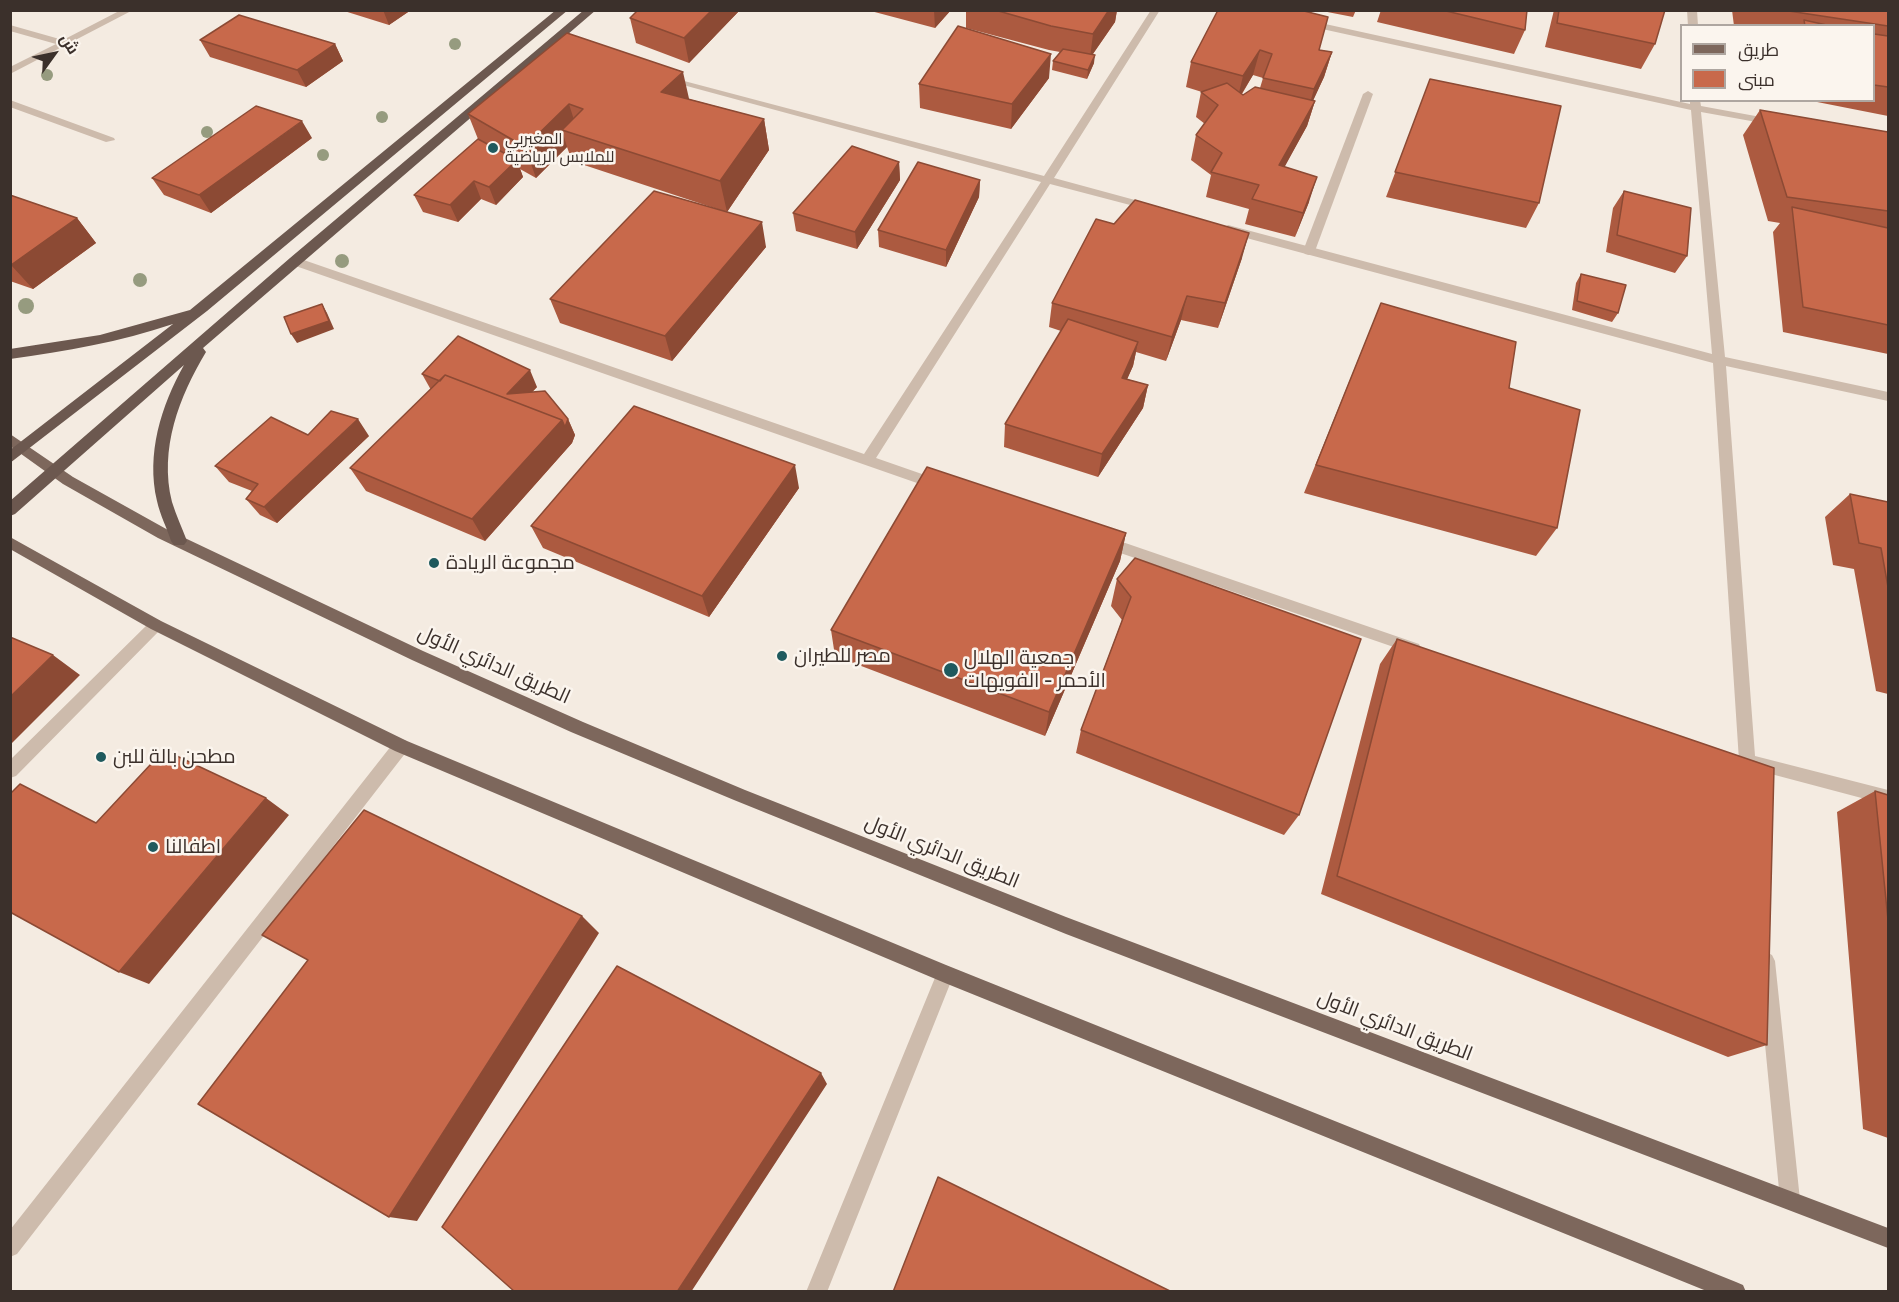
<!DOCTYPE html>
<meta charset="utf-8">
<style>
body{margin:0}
#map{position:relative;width:1899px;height:1302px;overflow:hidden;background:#f4ebe1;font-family:Cabin,Cairo,sans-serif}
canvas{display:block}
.frame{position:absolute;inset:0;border:12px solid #3b302b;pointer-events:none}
.legend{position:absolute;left:1680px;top:24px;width:195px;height:78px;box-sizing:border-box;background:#fbf5ee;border:2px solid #aea6a0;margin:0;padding:8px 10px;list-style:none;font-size:18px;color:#3b302b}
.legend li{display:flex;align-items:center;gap:12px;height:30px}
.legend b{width:30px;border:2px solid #aea6a0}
.north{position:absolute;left:24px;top:24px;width:60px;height:60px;-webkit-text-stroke:4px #fbf5ee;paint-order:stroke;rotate:57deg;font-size:16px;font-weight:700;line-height:24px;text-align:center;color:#3b302b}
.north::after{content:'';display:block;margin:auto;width:21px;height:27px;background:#3b302b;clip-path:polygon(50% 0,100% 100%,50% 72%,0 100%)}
</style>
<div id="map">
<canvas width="1899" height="1302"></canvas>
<div class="frame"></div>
<ul class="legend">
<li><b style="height:8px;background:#7d675c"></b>طريق</li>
<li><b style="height:16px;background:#c8694b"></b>مبنى</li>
</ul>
<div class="north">ش</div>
</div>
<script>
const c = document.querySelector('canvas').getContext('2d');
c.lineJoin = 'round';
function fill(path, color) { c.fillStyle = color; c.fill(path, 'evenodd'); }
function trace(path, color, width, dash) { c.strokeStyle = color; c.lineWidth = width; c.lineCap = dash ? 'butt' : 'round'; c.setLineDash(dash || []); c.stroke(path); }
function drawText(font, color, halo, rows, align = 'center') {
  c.font = font + ' Cabin,Cairo,sans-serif'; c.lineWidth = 5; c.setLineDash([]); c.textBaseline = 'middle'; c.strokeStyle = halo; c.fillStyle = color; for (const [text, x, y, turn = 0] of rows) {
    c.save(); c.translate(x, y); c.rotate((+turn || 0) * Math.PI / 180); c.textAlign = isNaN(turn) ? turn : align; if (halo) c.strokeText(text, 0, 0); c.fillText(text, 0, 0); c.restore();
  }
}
const service = new Path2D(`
 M1368 91 1373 94 1315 251 1309 255 1305 254 1303 251 1363 94Z`);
const minor = new Path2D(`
 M121 10H133L10 74V67L56 44 10 31V25L63 40Z
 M1151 10H1160L1054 178 1157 206 1159 208 1153 211 1050 184 876 458 942 481 944 485 942 489 937 490 290 264 288 261 294 257 298 258 864 454 1041 182 661 79 669 77 1044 176Z
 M1687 10H1697L1698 26H1688Z
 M1307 20 1690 104V100H1700L1701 106 1777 120V124L1773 125 1701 112 1725 357 1888 392V401L1726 366 1755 756 1888 790V805L1756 770 1754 781 1748 783 1742 781 1740 776 1713 363 1224 232 1222 229 1228 225 1712 354 1691 110 1304 25 1302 23Z
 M10 100 114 138 115 140 106 142 10 107Z
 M1105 536 1419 644 1421 648 1419 652 1414 654 1100 546 1098 542 1100 538Z
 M156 619 161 621 163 625 161 629 16 776 10 778V760L151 621Z
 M401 739 407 741 409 746 407 751 17 1254 10 1257V1230L395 741Z
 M1766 952 1772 955 1775 961 1800 1200 1797 1207 1790 1210 1783 1207 1780 1200 1757 961 1760 955Z
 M945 965 951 968 954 974 827 1292H806L939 968Z`);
const primary = new Path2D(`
 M10 434 73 477 168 530 423 651 583 722 745 790 1066 917 1888 1228V1248L1066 934 734 800 571 732 412 660 158 538 63 484 10 446Z
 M10 537 161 621 407 741 946 965 1736 1282 1743 1285 1746 1292H1709L945 983 395 751 151 629 10 549Z`);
const trunk = new Path2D(`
 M556 10H568L207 311 10 463V450L173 324C120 342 66 351 10 359V349L100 335 190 310Z
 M584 10H596L203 348 206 352C179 397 159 449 172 502 176 515 182 528 187 541L184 545H174L171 541C167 528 160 515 157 501 146 454 161 406 184 365L15 514 10 516V501L290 258Z`);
const trees = [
 [455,44,6],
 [47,75,6],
 [382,117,6],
 [207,132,6],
 [323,155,6],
 [342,261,7],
 [140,280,7],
 [26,306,8]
];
const wall = new Path2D(`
 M341 10H411L389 25Z
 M638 10H740L689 63 636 43 630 18Z
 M867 10H951L935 28Z
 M966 10H1117L1115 22 1093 54 1094 63 1087 79 1052 70 1053 61 1060 52 1049 50 966 28Z
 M1218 10 1319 50 1332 52 1324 77 1313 100 1315 101 1307 126 1284 167 1309 202 1295 237 1245 224 1249 209 1206 197 1211 175 1191 160 1196 135 1205 124 1196 117 1201 92H1202L1186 87 1191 62ZM1253 75 1263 78 1260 88 1243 95 1242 94Z
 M1317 10H1356L1353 17Z
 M1381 10H1527L1525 30 1514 54 1377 22Z
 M1554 10H1665L1655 44 1641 69 1545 47Z
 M1732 10H1888V116L1807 100H1874V26H1734Z
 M567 33 689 99 764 119 769 150 727 212 766 247 672 361 560 323 550 299 717 209 572 161 567 147 536 178 520 169 523 177 496 205 481 199 458 222 423 212 414 195 478 139 468 114Z
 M200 40 335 44 343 61 306 87 210 57Z
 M1049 78 1011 129 920 108 919 84Z
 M1421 104 1539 203 1526 228 1386 197Z
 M1760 110 1888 132V354L1783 332 1773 232 1780 223 1768 221 1743 135Z
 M312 138 211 213 164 195 152 178Z
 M899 162 900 180 857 249 796 231 793 213Z
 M980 180 979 197 946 267 879 247 878 230Z
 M1624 191 1687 256 1675 273 1606 252 1613 208Z
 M10 195 77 218 96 243 33 289 10 281Z
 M1114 224 1242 258 1218 328 1181 320 1166 361 1136 352 1133 366 1127 379 1148 385 1143 408 1098 477 1004 447 1005 424 1061 331 1049 327 1052 303Z
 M1581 274 1618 313 1612 322 1572 310 1576 283Z
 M1381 303 1509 388 1557 528 1536 556 1304 493Z
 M422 374 537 387 532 392 568 419 575 435 572 443 485 541 366 491 350 468 431 390Z
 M308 435 369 436 277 523 260 515 246 499 252 491 229 482 215 466Z
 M799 488 709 617 543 548 531 526Z
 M1850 494 1888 502V694L1876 691 1854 569 1833 565 1825 517Z
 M1126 533 1120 561 1045 736 835 656 831 630Z
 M1117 579 1299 815 1284 835 1076 753 1081 730 1122 620 1111 606Z
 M1397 639 1767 1045 1728 1057 1321 894 1380 664Z
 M1875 791 1888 795V1138L1863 1129 1837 812Z`);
const shadedWall = new Path2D(`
 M383 10H411L389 25Z
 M712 10H740L689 63 684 38Z
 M934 10H951L935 28Z
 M1109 10H1117L1115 22 1090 58 1093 34Z
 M335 44 343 61 306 87 297 70Z
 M1260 50 1253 75 1237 101 1243 76Z
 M1332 52 1324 77 1307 114 1314 89Z
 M1051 54 1049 78 1011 129 1012 104Z
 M1095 55 1094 63 1087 79 1088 70Z
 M683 72 690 103 661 92Z
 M1315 101 1307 126 1272 190 1279 165Z
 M569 104 579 136 562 130 567 147 536 178 525 147Z
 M764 119 769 150 727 212 720 181Z
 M302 121 312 138 211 213 199 195Z
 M517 160 523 177 496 205 489 187Z
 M899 162 900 180 857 249 855 232Z
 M1317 177 1309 202 1295 237 1303 213Z
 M980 180 979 197 946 267V250Z
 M474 181 481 199 458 222 450 205Z
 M77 218 96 243 33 289 11 265Z
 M762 222 766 247 672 361 665 336Z
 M1249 233 1242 258 1218 328 1225 303Z
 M1187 296 1181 320 1166 361 1172 337Z
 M322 304 327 313 334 329 297 343 291 334Z
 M1138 342 1133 366 1117 402 1122 378Z
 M530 370 537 387 516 409 507 394Z
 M1148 385 1143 408 1098 477 1102 454Z
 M358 419 369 436 277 523 264 507Z
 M568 419 575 435 572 443 485 541 472 519 562 420Z
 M795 465 799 488 709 617 702 596Z
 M1126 533 1120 561 1045 736 1049 712Z
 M53 655 80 675 10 745V697Z
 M266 798 289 815 149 984 119 972Z
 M582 916 599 933 417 1221 389 1217Z
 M821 1073 827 1084 691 1292H677Z`);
const building = new Path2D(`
 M638 10H712L684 38 630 18Z
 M995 10H1109L1093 34 1051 26Z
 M1218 10H1300L1328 17 1319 50 1332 52 1314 89 1263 78 1272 54 1260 50 1243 76 1191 62Z
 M1442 10H1527L1525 30Z
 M1559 10H1665L1655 44 1557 23Z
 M1782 10H1888V26Z
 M239 15 335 44 297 70 200 40Z
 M1804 20 1831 26H1805Z
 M958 26 1051 54 1012 104 919 84Z
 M567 33 683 72 661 92 764 119 720 181 562 130 583 109 569 104 525 147 468 114Z
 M1874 34 1888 36V87L1874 85Z
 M1063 49 1095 55 1088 70 1053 61Z
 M1430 79 1561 106 1539 203 1395 172Z
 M1227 83 1243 95 1255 87 1315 101 1279 165 1317 177 1303 213 1252 199 1259 185 1211 172 1222 153 1196 135 1218 105 1201 92Z
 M256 106 302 121 199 195 152 178Z
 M1760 110 1888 132V211L1787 197Z
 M478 139 517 160 489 187 474 181 450 205 414 195Z
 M852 146 899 162 855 232 793 213Z
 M918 162 980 180 946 250 878 230Z
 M654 191 762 222 665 336 550 299Z
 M1624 191 1691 208 1687 256 1617 235Z
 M10 195 77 218 11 265Z
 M1135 200 1249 233 1225 303 1187 296 1172 337 1052 303 1096 219 1114 224Z
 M1792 207 1888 228V325L1803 307Z
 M1581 274 1626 285 1618 313 1577 301Z
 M1381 303 1516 342 1509 388 1580 410 1557 528 1316 465Z
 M322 304 329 321 291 334 284 317Z
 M1068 319 1138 342 1122 378 1148 385 1102 454 1005 424Z
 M458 336 530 370 507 394 545 391 568 419 565 427 562 420 445 375 440 381 422 374Z
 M445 375 562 420 472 519 350 468Z
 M634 406 795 465 702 596 531 526Z
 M331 411 358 419 264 507 246 499 258 484 215 466 271 417 308 435Z
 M927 467 1126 533 1049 712 831 630Z
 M1850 494 1888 502V587L1881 548 1859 543Z
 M1135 558 1361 639 1299 815 1081 730 1131 597 1117 579Z
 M10 637 53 655 10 697Z
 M1397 639 1774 768 1767 1045 1337 876Z
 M164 750 266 798 119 972 10 912V794L20 784 96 823Z
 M1875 791 1888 795V920Z
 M364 810 582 916 389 1217 198 1104 308 960 262 935Z
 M617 966 821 1073 677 1292H515L442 1227Z
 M938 1177 1172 1292H893Z`);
const markers = [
 [493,148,6,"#1f5a5e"],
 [434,563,6,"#1f5a5e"],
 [782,656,6,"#1f5a5e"],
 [951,670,8,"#1f5a5e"],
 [101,757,6,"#1f5a5e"],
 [153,847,6,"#1f5a5e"]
];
const farPoinames = [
 ["المغيربي",505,139],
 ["للملابس الرياضية",505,157]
];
const poiNames = [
 ["مجموعة الريادة",446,563],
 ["مصر للطيران",794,656],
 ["جمعية الهلال",964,658],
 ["الأحمر - الفويهات",964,681],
 ["مطحن بالة للبن",113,757],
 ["اطفالنا",165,847]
];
const streetNames = [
 ["الطريق الدائري الأول",494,665,24],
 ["الطريق الدائري الأول",942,852,22],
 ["الطريق الدائري الأول",1395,1026,21]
];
fill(service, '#cdbbac');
fill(minor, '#cdbbac');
fill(primary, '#7d675c');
fill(trunk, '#6c584f');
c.fillStyle = '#969b7f';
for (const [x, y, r] of trees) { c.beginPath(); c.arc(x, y, r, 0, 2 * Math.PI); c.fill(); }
fill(wall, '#ac5a40');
fill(shadedWall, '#8c4a34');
fill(building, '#c8694b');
trace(building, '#8c4a34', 1.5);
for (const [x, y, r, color] of markers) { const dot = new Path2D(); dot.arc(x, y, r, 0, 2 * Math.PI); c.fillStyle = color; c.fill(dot); trace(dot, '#fbf5ee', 2); }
drawText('16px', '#3b302b', '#fbf5ee', farPoinames, 'left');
drawText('20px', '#3b302b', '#fbf5ee', poiNames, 'left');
drawText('20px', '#3b302b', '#fbf5ee', streetNames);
</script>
